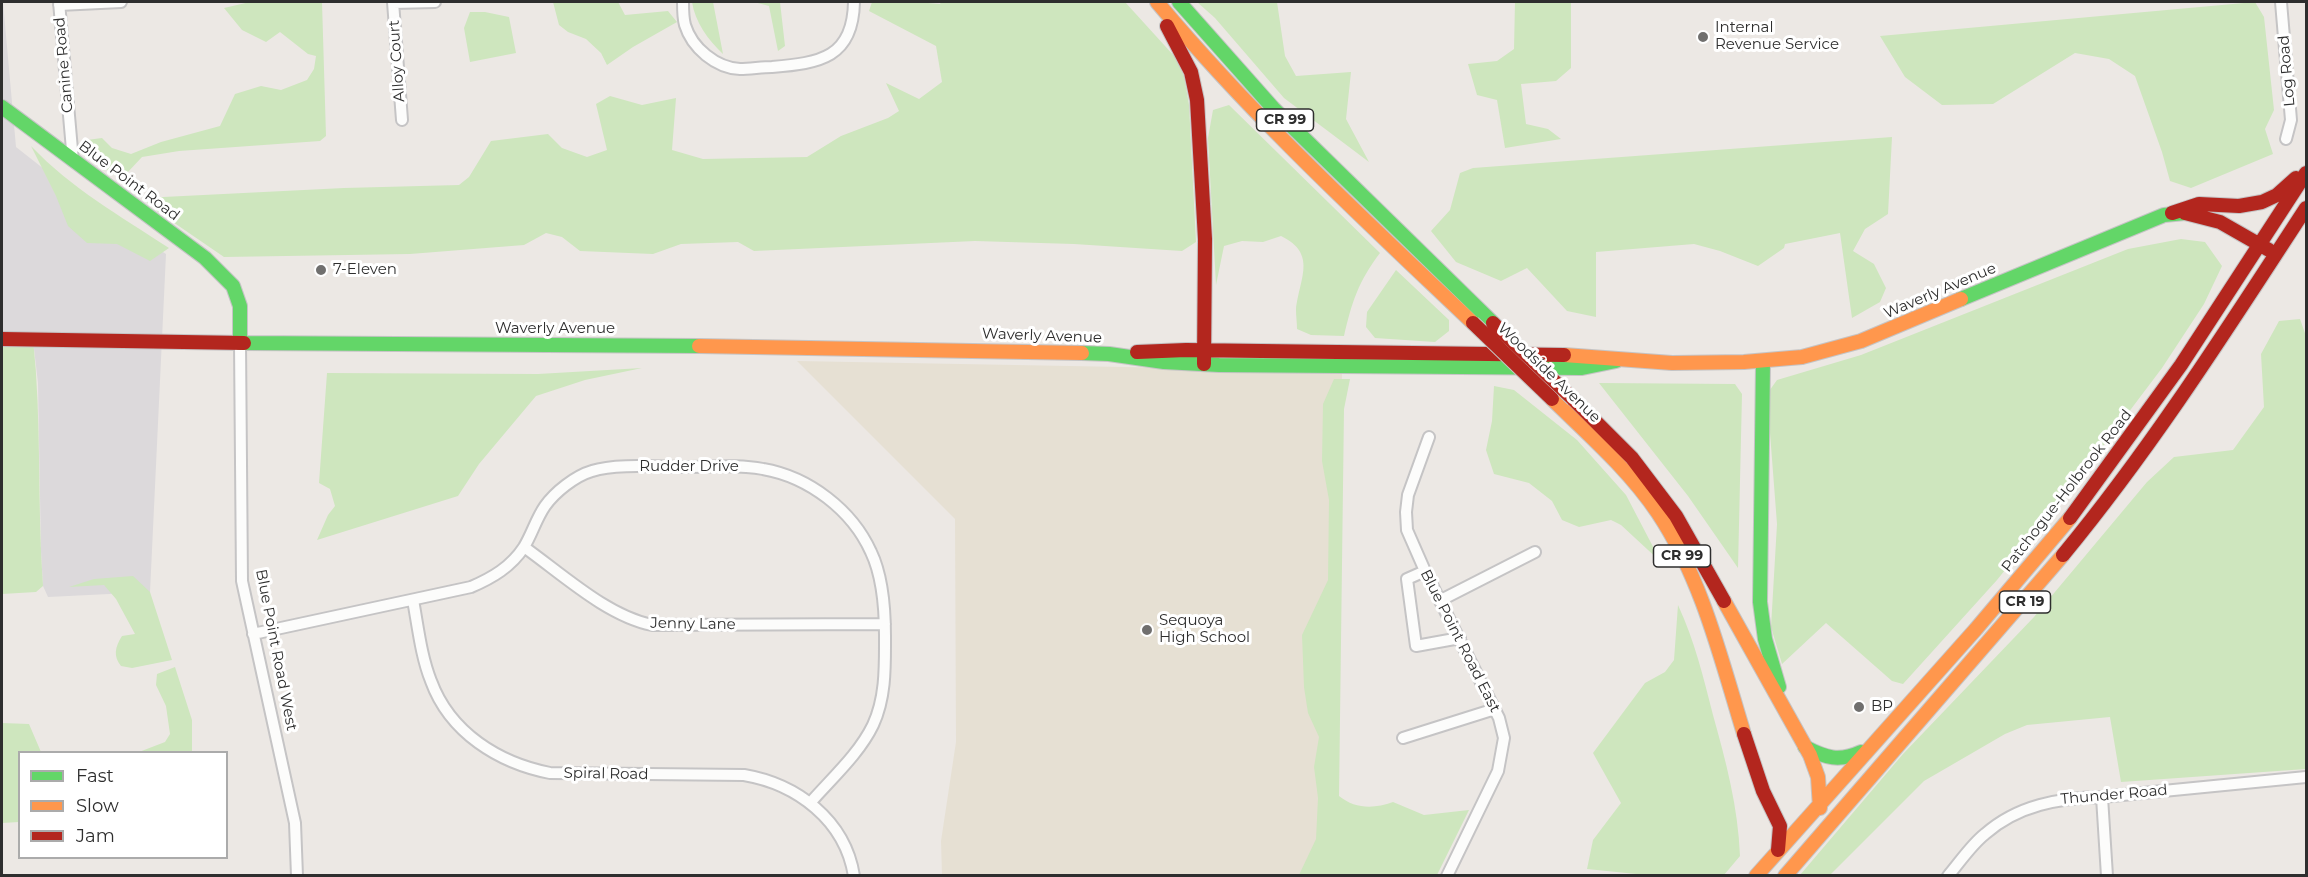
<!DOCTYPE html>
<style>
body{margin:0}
#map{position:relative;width:2308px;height:877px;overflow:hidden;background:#ece8e4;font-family:Montserrat,sans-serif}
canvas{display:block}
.frame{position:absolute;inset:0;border:3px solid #2e2e2e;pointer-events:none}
.legend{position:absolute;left:18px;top:751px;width:210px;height:108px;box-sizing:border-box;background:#fff;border:2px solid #ababab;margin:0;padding:8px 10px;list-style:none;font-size:18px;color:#2e2e2e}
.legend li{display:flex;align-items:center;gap:12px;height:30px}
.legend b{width:30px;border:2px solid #ababab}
</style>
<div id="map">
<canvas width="2308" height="877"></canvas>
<div class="frame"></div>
<ul class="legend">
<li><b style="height:8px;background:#63d668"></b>Fast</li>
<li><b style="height:8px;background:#ff974d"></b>Slow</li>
<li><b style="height:8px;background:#b3261e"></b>Jam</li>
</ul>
</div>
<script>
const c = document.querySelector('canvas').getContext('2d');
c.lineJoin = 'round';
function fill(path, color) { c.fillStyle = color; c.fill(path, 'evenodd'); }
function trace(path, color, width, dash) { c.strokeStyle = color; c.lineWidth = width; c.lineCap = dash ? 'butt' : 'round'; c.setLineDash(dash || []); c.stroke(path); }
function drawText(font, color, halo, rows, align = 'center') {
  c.font = font + ' Montserrat,sans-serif'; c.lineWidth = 6; c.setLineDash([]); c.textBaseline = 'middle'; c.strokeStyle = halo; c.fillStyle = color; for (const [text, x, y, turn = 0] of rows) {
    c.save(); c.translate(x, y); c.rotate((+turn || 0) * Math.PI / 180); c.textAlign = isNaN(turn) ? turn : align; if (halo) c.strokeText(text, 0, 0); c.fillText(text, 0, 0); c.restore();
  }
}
const industrial = new Path2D(`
 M2 2H3L16 147 91 206 166 254 150 592 48 597 43 586 41 552 38 383 33 340 2 339Z`);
const education = new Path2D(`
 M797 361 1342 371 1337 811 1316 875H942L941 841 956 742 955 519Z`);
const green = new Path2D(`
 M250 2H322L326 136 320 141 179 151 142 157 127 173 114 175 94 160 87 140 102 138 112 148 131 154 161 142 220 126 235 94 261 86 281 90 307 80 314 69 316 56 308 54 280 32 266 42 242 30 224 8Z
 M553 2H618L625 15 668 11 677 22 633 47 607 65 601 53 586 39 568 32 559 25Z
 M692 2H713L723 54C708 40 695 22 692 2Z
 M754 2H780L785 46 778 51 769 6Z
 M872 2H916L940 4 941 2H1125L1175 57 1184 76 1189 105 1196 242 1182 251 1074 244 975 241 754 251 738 242 681 244 653 254 580 251 562 237 546 233 524 245 410 254 224 257 154 209 143 198 344 188 459 185 469 177 491 141 548 134 562 148 587 157 607 150 596 104 610 96 642 105 676 98 672 150 703 159 807 157 841 136 888 118 899 111 886 83 919 99 942 82 936 46 869 11Z
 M1197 2H1277L1285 56 1296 76 1351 72 1346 119 1369 162 1284 98 1215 18Z
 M1515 2H1571V68L1556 81 1521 84 1526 124 1548 129 1561 139 1505 148 1497 100 1477 95 1468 64 1497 61 1514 49Z
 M2255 2 2264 17 2274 110 2265 129 2273 154 2191 188 2170 181 2162 152 2135 76 2109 59 2075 53 1993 104 1942 105 1905 77 1880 36Z
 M470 12H485L509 17 516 53 470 62 464 28Z
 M1229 105 1380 253C1358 282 1352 302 1344 336L1311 335 1297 329C1297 323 1296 316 1296 310 1299 279 1318 254 1281 236L1263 242 1242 241 1224 246 1216 285 1208 138 1213 110Z
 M1892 137 1888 214 1865 229 1853 251 1874 264 1886 288 1880 302 1852 318 1840 233 1785 244 1784 248 1758 266 1720 251 1694 244 1596 252V317L1567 311 1527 268 1501 281 1456 262 1431 231 1450 210 1460 173 1473 168Z
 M31 146C72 189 119 215 169 248L150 261 117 244 87 243 68 226 56 196Z
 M2181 239 2205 242 2222 266 2204 304 2162 368 2076 482 1997 580 1903 684 1892 681 1826 623 1782 664 1771 627 1777 524 1767 394 1777 380 1861 355 2128 249Z
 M1396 270 1449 320V331L1435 342 1375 338 1366 327 1367 312Z
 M2300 319 2306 336V413L2305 415 2306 421V769L2121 782 2110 717 2027 725 2005 734 1924 781 1830 875H1800L1903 754 2034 617 2147 482 2174 457 2233 450 2264 407 2261 354 2279 321Z
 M2 339H33C42 421 37 504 43 586L36 592 2 594Z
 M642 368 585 380 536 396 479 464 458 496 317 540 328 515 335 506 330 489 319 483 327 373 538 374Z
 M1334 379H1350L1344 409 1339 796C1355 809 1374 809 1393 802L1424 815 1469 810 1437 875H1299L1316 839 1318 798 1314 767 1319 737 1308 713 1304 687 1302 635 1328 580 1329 500 1322 461 1323 404Z
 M1599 383 1735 384 1742 394 1738 568 1688 496Z
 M1494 386 1514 390 1577 440 1626 495 1661 562 1621 525 1611 520 1579 527 1562 520 1552 501 1529 483 1494 474 1486 450 1492 421Z
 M133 576 150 592 172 660 132 668 121 666C113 656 115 647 122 636L135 634 116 599 104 585 69 587 94 579Z
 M1678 605C1695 642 1703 676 1713 715 1726 762 1738 806 1740 856L1724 875H1646L1587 869 1593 840 1621 803 1593 753 1645 683 1665 672 1674 660Z
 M175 667 192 720V752H139L165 742 170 734 166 706 156 685 157 674Z
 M2 723 29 724 41 752H20L19 822 2 823Z`);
const street = new Path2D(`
 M59 2 73 161
 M393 2 402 120
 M683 2C683 9 683 18 685 25 692 48 716 68 740 69 750 69 762 67 772 67 820 63 853 58 854 2
 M2281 2 2291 120 2286 139
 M393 3 435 2
 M59 5 121 2
 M240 343 242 581 295 823 297 876
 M1429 437 1408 495 1406 512 1407 530 1425 571 1499 718 1504 738 1498 771 1447 876
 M524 547C562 574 607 616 652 625L885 624
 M1425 571 1407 579 1416 646 1460 638
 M413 600C418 627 421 656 431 681 450 733 499 763 550 773L744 775C797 784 845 820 854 876
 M1441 600 1535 552
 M253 634 471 587C492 578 511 567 524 547 532 534 536 519 545 506 555 492 575 476 592 471 616 463 660 467 687 467 712 467 738 464 763 469 809 477 852 510 871 552 883 577 885 608 885 636 885 666 886 697 873 725 859 754 832 778 811 802
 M1403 738 1495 709
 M2102 797 2107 876
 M1948 876C1960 862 1971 845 1985 834 2018 805 2059 798 2102 797L2306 777`);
const fast = new Path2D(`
 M1179 2 1273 108 1493 323
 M2 107 205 258 233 286 240 306V343
 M1961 299 2164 215 2185 213
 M244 343 699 346
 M1082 353 1109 354 1164 362 1219 365 1582 368 1616 361
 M1763 362 1760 602 1765 639 1779 687
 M1805 747C1826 758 1839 762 1861 752`);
const slow = new Path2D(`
 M1157 2C1254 118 1364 219 1473 323
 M699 346 1082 353
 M1564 355 1672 363 1744 362 1802 357 1861 341 1961 299
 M1552 399C1589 435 1629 470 1658 513 1702 579 1721 659 1744 734
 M1724 601 1810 755 1818 777 1820 808
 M1756 876 1976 629 2070 518
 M1785 876 2063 555`);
const jam = new Path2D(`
 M1167 26 1191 72 1197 100 1205 239 1204 364
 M2172 213 2199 204 2239 206 2262 202 2277 195 2296 178
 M2185 213 2220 222 2269 250
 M2 339 244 343
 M1137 352 1186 350 1564 355
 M1573 399 1632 458 1676 516 1724 601
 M2070 518 2181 365 2306 173
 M2063 555C2153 446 2229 326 2306 208
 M1744 734 1763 791 1780 826 1778 850`);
const jamBridge = new Path2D(`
 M1473 323 1552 399
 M1493 323 1573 399`);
const markers = [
 [1703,37,6,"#706f6e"],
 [321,270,6,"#706f6e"],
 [1147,630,6,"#706f6e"],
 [1859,707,6,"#706f6e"]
];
const shields = [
 [1285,120,57],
 [1682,556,57],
 [2025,602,51]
];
const shieldNames = [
 ["CR 99",1285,120],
 ["CR 99",1682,556],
 ["CR 19",2025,602]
];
const poiNames = [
 ["Internal",1715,28],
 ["Revenue Service",1715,45],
 ["7-Eleven",333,270],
 ["Sequoya",1159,621],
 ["High School",1159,638],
 ["BP",1871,707]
];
const streetNames = [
 ["Alloy Court",397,61,-94],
 ["Canine Road",64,65,-95],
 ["Log Road",2287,71,-95],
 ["Blue Point Road",129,181,37],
 ["Waverly Avenue",1940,291,-23],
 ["Waverly Avenue",555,329],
 ["Waverly Avenue",1042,336,2],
 ["Woodside Avenue",1549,373,44],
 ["Rudder Drive",689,467],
 ["Patchogue-Holbrook Road",2067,491,-52],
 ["Jenny Lane",693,624,1],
 ["Blue Point Road East",1460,641,63],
 ["Blue Point Road West",276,650,79],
 ["Spiral Road",606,774,1],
 ["Thunder Road",2114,795,-5]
];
fill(industrial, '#dcd9db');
fill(education, '#e6e0d3');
fill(green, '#cee6be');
trace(street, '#c5c4c5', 14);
trace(fast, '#c5c4c5', 16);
trace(slow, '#c5c4c5', 16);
trace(jam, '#c5c4c5', 16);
trace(street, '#fcfcfb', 10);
trace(fast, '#63d668', 14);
trace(slow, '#ff974d', 14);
trace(jam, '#b3261e', 14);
trace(jamBridge, '#c6c5c4', 16, []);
trace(jamBridge, '#b3261e', 14);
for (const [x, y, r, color] of markers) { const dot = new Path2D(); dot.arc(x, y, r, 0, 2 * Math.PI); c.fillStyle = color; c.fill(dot); trace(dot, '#fff', 2); }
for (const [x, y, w] of shields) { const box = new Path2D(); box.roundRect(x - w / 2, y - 11, w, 22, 4.5); c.fillStyle = '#fff'; c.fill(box); trace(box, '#2e2e2e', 1.5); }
drawText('bold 14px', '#2e2e2e', null, shieldNames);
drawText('15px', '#2e2e2e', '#fff', poiNames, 'left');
drawText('15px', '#2e2e2e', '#fff', streetNames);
</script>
